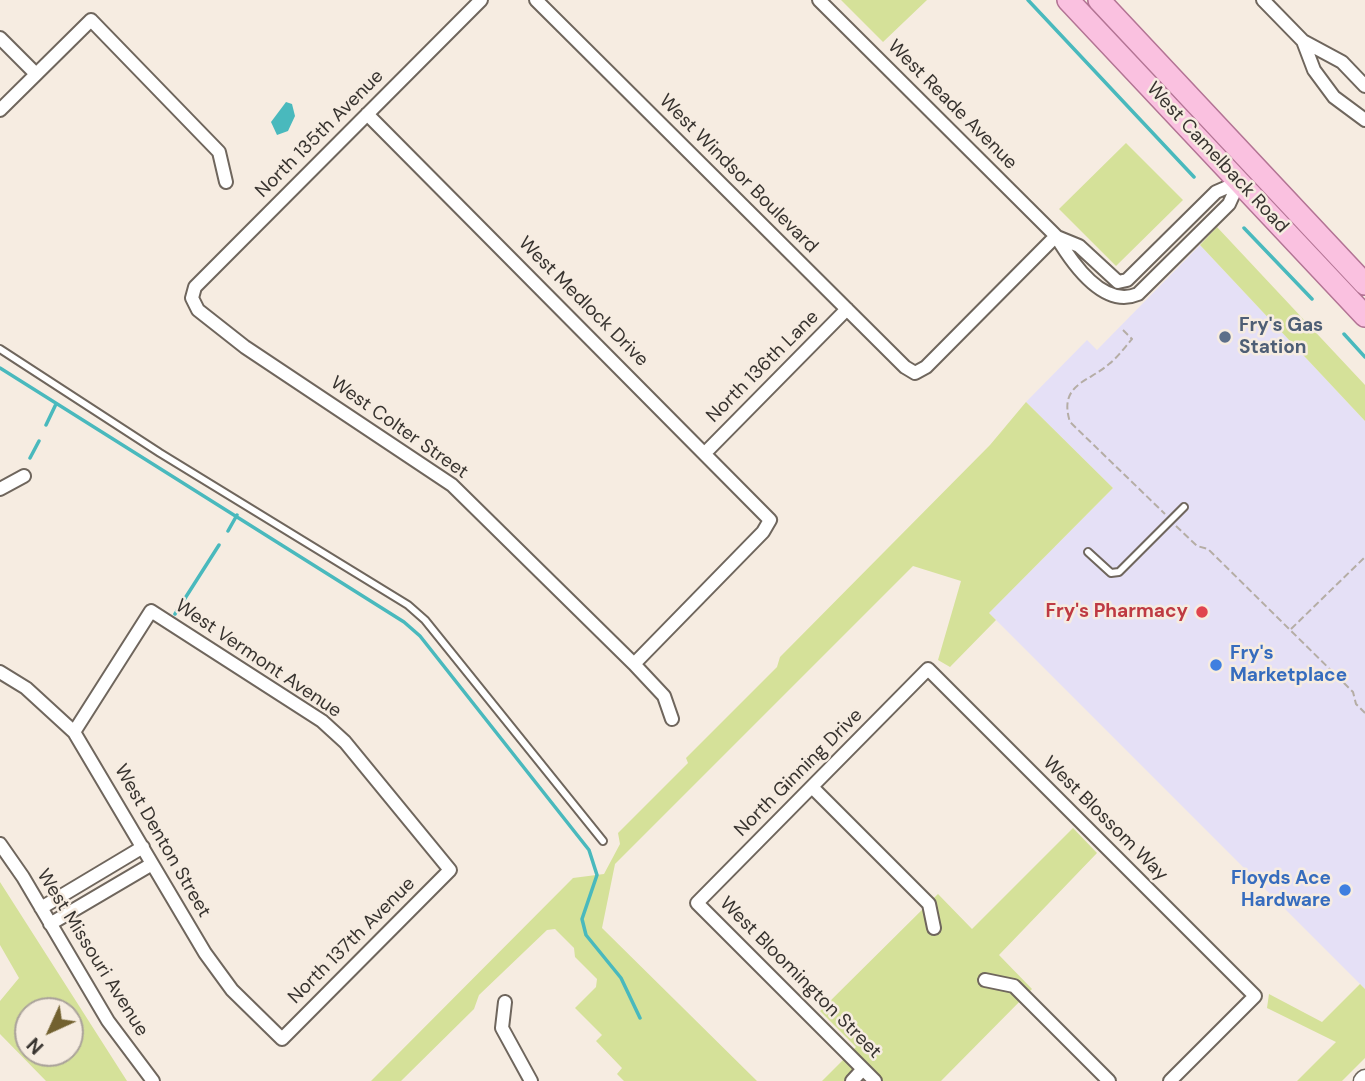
<!DOCTYPE html>
<style>
body{margin:0}
#map{position:relative;width:1365px;height:1081px;overflow:hidden;background:#f6ece1;font-family:"DM Sans",sans-serif}
canvas{display:block}
.north{position:absolute;left:14px;top:997px;width:70px;height:70px;box-sizing:border-box;background:#f6ece1;border:2px solid #aaa29a;border-radius:50%;rotate:225deg;font-size:19px;font-weight:700;line-height:28px;text-align:center;color:#37332f}
.north::after{content:'';display:block;margin:auto;width:24px;height:32px;background:#72612f;clip-path:polygon(50% 0,100% 100%,50% 72%,0 100%)}
</style>
<div id="map">
<canvas width="1365" height="1081"></canvas>
<div class="north">N</div>
</div>
<script>
const c = document.querySelector('canvas').getContext('2d');
c.lineJoin = 'round';
function fill(path, color) { c.fillStyle = color; c.fill(path, 'evenodd'); }
function trace(path, color, width, dash) { c.strokeStyle = color; c.lineWidth = width; c.lineCap = dash ? 'butt' : 'round'; c.setLineDash(dash || []); c.stroke(path); }
function drawText(font, color, halo, rows, align = 'center') {
  c.font = font + ' "DM Sans",sans-serif'; c.lineWidth = 5; c.setLineDash([]); c.textBaseline = 'middle'; c.strokeStyle = halo; c.fillStyle = color; for (const [text, x, y, turn = 0] of rows) {
    c.save(); c.translate(x, y); c.rotate((+turn || 0) * Math.PI / 180); c.textAlign = isNaN(turn) ? turn : align; if (halo) c.strokeText(text, 0, 0); c.fillText(text, 0, 0); c.restore();
  }
}
const commercial = new Path2D(`
 M1200 245 1365 421V989L989 613 1113 488 1026 402 1087 340 1097 350Z`);
const green = new Path2D(`
 M841 0H927L883 42Z
 M1126 143 1183 200 1116 266 1059 209Z
 M1217 227 1365 385V421L1200 245Z
 M1026 402 1113 488 989 613 996 620 950 667 938 660 961 581 913 566 615 864 602 928 757 1081H624L617 1074 622 1068 596 1041 602 1035 575 1008 596 987 597 979 575 957 574 948 555 929 547 930 479 995 474 1009 401 1081H371L573 878 604 874 620 844 618 833 688 763 686 758 777 667 780 657 990 445Z
 M1073 828 1097 853 999 955 1032 989 941 1081H822L856 1047 820 1011 938 894 972 929Z
 M0 882 127 1081H46L0 1034V1001L19 978 0 945ZM28 1011H70V1053H28Z
 M1360 984 1365 989V1058L1342 1081H1297L1336 1042 1267 1008 1269 994 1322 1022Z`);
const water = new Path2D(`
 M286 102 292 104 295 116 288 131 277 135 271 122Z`);
const stream = new Path2D(`
 M1028 0 1194 177
 M1244 228 1312 299
 M1344 334 1365 357
 M0 368 404 622 420 636 589 850 597 875 582 919 586 935 621 978 640 1018
 M46 425 56 404
 M30 458 39 441
 M228 531 237 515
 M175 614 219 545`);
const path = new Path2D(`
 M1123 330 1132 339C1125 347 1118 357 1109 364 1089 382 1058 384 1070 422L1165 514
 M1176 526 1197 546 1208 549 1353 692 1356 704 1365 713
 M1291 629 1365 557`);
const lane = new Path2D(`
 M0 349 160 453 408 605 425 620 603 841
 M1088 552 1111 573 1119 572 1184 507`);
const street = new Path2D(`
 M481 0 195 287 192 298 198 310 245 347 452 485 634 664 664 696 672 719
 M536 0 905 367 915 373 926 367 1056 236
 M819 0 1056 236C1072 263 1103 309 1138 294L1229 204 1239 182
 M1263 0 1303 41 1314 70 1334 97 1365 120
 M0 38 36 74
 M1303 41 1342 62 1365 86
 M0 110 91 20 219 152 226 182
 M367 114 770 520 763 532 634 664
 M1057 237 1079 246 1118 282
 M1118 282 1127 280 1216 192 1239 182
 M706 452 847 309
 M0 489 24 476
 M0 672 26 688 74 732 205 953 232 990 282 1039 450 870 345 742 322 721 151 611 74 732
 M812 787 929 904 934 928
 M0 844 23 877 108 1021 153 1081
 M41 908 143 847
 M50 924 152 864
 M985 980 1014 986 1109 1081
 M505 1002 502 1028 531 1081
 M852 1081 863 1069
 M875 1081 697 903 928 669 1255 996 1170 1081`);
const secondary = new Path2D(`
 M1363 1081 1365 1079`);
const primary = new Path2D(`
 M1068 0 1365 316
 M1099 0 1365 284`);
const markers = [
 [1225,337,7,"#5c6f8a"],
 [1202,612,7,"#e0444e"],
 [1216,665,7,"#3f7fe0"],
 [1345,890,7,"#3f7fe0"]
];
const streetNames = [
 ["West Reade Avenue",952,105,45],
 ["North 135th Avenue",320,134,-45],
 ["West Camelback Road",1217,158,47],
 ["West Windsor Boulevard",738,174,45],
 ["West Medlock Drive",583,302,45],
 ["North 136th Lane",763,367,-45],
 ["West Colter Street",399,428,35],
 ["West Vermont Avenue",258,659,34],
 ["North Ginning Drive",799,773,-45],
 ["West Blossom Way",1105,819,45],
 ["West Denton Street",162,841,60],
 ["North 137th Avenue",352,941,-45],
 ["West Missouri Avenue",92,953,58],
 ["West Bloomington Street",800,978,45]
];
const serviceNames = [
 ["Fry's Gas",1239,326],
 ["Station",1239,348]
];
const healthNames = [
 ["Fry's Pharmacy",1188,612]
];
const shopNames = [
 ["Fry's",1230,654],
 ["Marketplace",1230,676],
 ["Floyds Ace",1331,879,"right"],
 ["Hardware",1331,901,"right"]
];
fill(commercial, '#e5e0f6');
fill(green, '#d5e199');
fill(water, '#49b9bd');
trace(stream, '#49b9bd', 3.5);
trace(lane, '#6f665d', 10);
trace(street, '#6f665d', 16);
trace(secondary, '#6f665d', 21);
trace(primary, '#b37494', 24);
trace(path, '#b5ada5', 2, [7, 3.5]);
trace(lane, '#fff', 6);
trace(street, '#fff', 12);
trace(secondary, '#fff', 18);
trace(primary, '#fac1e0', 21);
for (const [x, y, r, color] of markers) { const dot = new Path2D(); dot.arc(x, y, r, 0, 2 * Math.PI); c.fillStyle = color; c.fill(dot); trace(dot, '#f6ece1', 2.5); }
drawText('19px', '#37332f', '#f6ece1', streetNames);
drawText('bold 19px', '#4e5e75', '#f6ece1', serviceNames, 'left');
drawText('bold 19px', '#be3a42', '#f6ece1', healthNames, 'right');
drawText('bold 19px', '#366cbe', '#f6ece1', shopNames, 'left');
</script>
